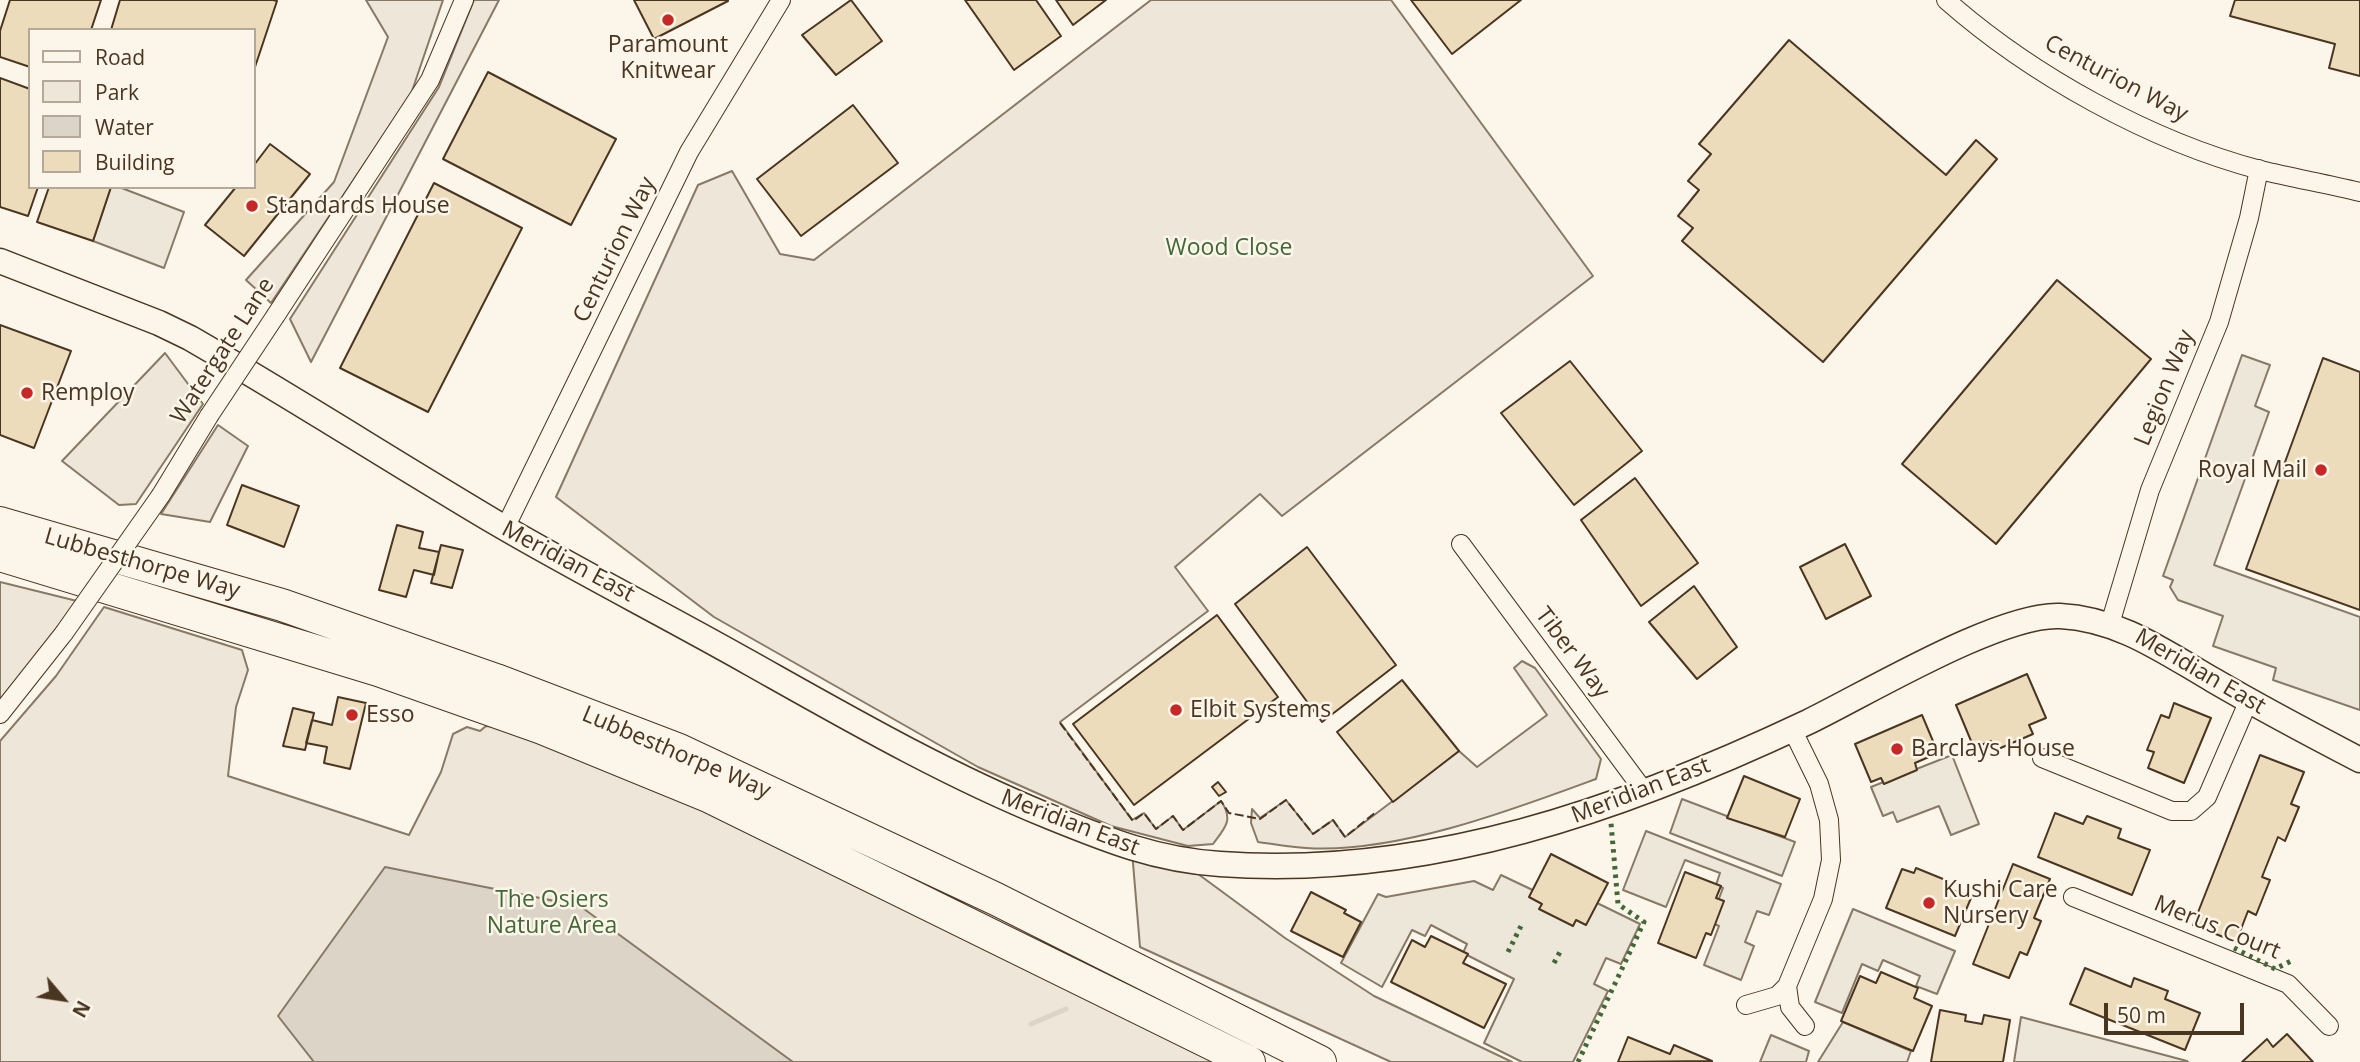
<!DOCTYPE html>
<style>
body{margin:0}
#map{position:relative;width:2360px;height:1062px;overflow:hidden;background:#fbf6e9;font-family:"Open Sans",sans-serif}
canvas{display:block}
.legend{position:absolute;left:28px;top:28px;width:228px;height:161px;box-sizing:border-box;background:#fbf6e9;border:2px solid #b4a999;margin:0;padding:9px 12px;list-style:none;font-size:21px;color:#4a3520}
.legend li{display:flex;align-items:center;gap:14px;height:35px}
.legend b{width:35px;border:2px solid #b4a999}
.north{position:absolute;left:28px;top:964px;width:70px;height:70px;-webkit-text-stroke:5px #fbf6e9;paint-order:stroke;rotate:119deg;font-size:19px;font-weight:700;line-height:28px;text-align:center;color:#4a3520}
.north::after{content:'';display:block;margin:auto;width:24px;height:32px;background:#4a3520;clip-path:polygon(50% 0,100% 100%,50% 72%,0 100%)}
.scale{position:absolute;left:2104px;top:1003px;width:140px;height:32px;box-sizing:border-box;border:4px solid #4a3520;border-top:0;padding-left:9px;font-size:21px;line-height:24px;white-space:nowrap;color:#4a3520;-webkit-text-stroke:5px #fbf6e9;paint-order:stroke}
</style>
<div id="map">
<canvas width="2360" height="1062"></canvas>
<ul class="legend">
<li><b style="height:9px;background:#fbf6e9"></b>Road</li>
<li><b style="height:19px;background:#ede6d9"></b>Park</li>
<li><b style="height:19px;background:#dcd4c6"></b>Water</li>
<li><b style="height:19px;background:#ecdcbc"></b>Building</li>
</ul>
<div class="north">N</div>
<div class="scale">50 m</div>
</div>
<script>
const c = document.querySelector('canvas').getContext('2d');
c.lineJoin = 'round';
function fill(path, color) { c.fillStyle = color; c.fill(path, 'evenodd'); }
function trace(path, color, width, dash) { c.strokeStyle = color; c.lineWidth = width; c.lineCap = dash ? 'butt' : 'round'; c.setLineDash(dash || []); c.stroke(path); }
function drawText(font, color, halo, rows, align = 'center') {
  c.font = font + ' "Open Sans",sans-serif'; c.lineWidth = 5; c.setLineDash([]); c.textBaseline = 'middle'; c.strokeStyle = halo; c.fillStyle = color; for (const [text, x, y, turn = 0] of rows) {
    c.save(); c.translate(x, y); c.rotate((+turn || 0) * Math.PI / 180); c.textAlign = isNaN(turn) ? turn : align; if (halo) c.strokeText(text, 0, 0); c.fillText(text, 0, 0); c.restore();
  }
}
const green = new Path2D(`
 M366 0H443L411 94 271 303 246 280 334 182 388 37Z
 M474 0H499L311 362 290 319 439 87Z
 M1151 0H1391L1593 276 1282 516 1260 494 1175 567 1208 611 1060 722 1132 820 1144 813 1156 829 1173 816 1183 830 1221 801C1234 820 1225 828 1213 844L1188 846 1111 826 978 767 714 617 556 497 698 185 732 171 780 254 814 260Z
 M165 353 203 404 136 504 119 505 62 461Z
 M218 425 248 446 210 522 161 514Z
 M0 582 77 601 47 647 0 702Z
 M104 607 242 650 248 670 236 707 228 776 409 835 441 772 453 734 467 727 480 731 486 726 542 728 1249 1062H0V741L56 676Z
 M1522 661 1535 668 1601 759 1596 779C1512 810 1396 854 1306 848 1290 847 1274 844 1258 842L1251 823 1252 809 1260 818 1286 800 1313 834 1333 820 1345 837 1459 751 1477 767 1547 715 1514 668Z
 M1132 851 1175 857 1285 938 1374 996 1512 1062H1391L1140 947Z`);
const parking = new Path2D(`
 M111 187H119L184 212 164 268 93 241Z
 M2242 355 2270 365 2255 406 2269 412 2214 565 2360 617V710L2273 680 2276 668 2213 646 2223 616 2178 600 2170 587 2173 580 2163 576Z
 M1952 755 1979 824 1951 835 1939 806 1897 822 1893 812 1883 816 1871 787Z
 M1682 799 1795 842 1782 876 1670 833Z
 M1646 831 1781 884 1769 915 1757 911 1745 942 1754 946 1741 980 1704 965 1719 926 1710 922 1723 888 1716 885 1720 873 1685 860 1666 907 1623 890Z
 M1501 875 1541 894 1593 901 1640 924 1621 964 1606 958 1594 984 1608 991 1573 1062H1522L1484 1043 1514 979 1463 953 1467 944 1431 925 1425 936 1412 930 1382 987 1341 963 1378 894 1386 897 1474 881 1493 890Z
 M1853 909 1955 951 1937 994 1916 986 1920 976 1883 960 1878 971 1862 964 1842 1013 1815 1002Z
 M2021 1017 2187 1061 2188 1062H2014Z
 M1843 1022 1911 1051 1907 1062H1818Z
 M1771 1035 1809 1051 1806 1062H1760Z`);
const water = new Path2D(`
 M385 867 580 906 793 1062H314L278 1016Z`);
const stream = new Path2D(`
 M1031 1024 1066 1009`);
const building = new Path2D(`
 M10 0H101L91 30H30V67L0 57V31Z
 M120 0H273L277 1 254 70V30H111Z
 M634 0H728V1L654 39Z
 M851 0 882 41 836 75 802 35Z
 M965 0H1036L1061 36 1014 70Z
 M1056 0H1106L1073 25Z
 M1411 0H1521L1452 54Z
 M2235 0H2360V76L2329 68 2335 44 2230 16Z
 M1789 40 1946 175 1976 140 1997 159 1823 362 1682 241 1693 228 1678 216 1699 190 1688 181 1711 154 1699 144Z
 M488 72 616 139 571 225 443 159Z
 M0 78 30 89V187H38L28 216 0 207Z
 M853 105 898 163 801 236 757 179Z
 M270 144 310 174 244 256 205 225 236 187H254V165Z
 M434 183 522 228 428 412 340 368Z
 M49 187H111L93 241 37 222Z
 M2057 280 2151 359 1996 544 1902 464Z
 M0 325 71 351 34 448 0 435Z
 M2323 358 2360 372V610L2246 569Z
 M1570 361 1642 451 1574 505 1501 413Z
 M1635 478 1698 563 1641 606 1581 520Z
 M242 485 299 506 284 547 227 525Z
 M397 525 423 532 419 548 439 552 434 575 414 570 406 597 379 590Z
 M1845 544 1871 596 1826 619 1800 567Z
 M441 545 463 550 452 588 431 583Z
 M1307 547 1396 665 1322 722 1235 604Z
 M1694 586 1737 647 1697 679 1649 622Z
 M1217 615 1278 697 1134 805 1073 724Z
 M2027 674 2046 718 2029 725 2033 734 1996 750 1991 741 1974 748 1956 705Z
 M1402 680 1459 751 1393 802 1337 732Z
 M338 697 366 703 350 769 324 763 327 747 306 743 312 720 332 725Z
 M2174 703 2211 718 2184 783 2148 768 2154 752 2147 750 2161 715 2169 718Z
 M293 708 314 713 305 750 283 746Z
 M1922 715 1938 753 1915 763 1917 770 1884 784 1881 778 1871 782 1855 744Z
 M2260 755 2304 772 2291 804 2299 807 2285 841 2278 837 2262 877 2270 880 2256 915 2248 911 2236 942 2193 925Z
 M1744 776 1800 799 1785 837 1727 818Z
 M1218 782 1226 792 1219 796 1212 787Z
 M2055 813 2083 824 2087 816 2121 829 2118 838 2150 850 2132 895 2038 857Z
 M1551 854 1608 883 1586 925 1576 920 1573 926 1539 909 1542 904 1529 897Z
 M2013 864 2050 879 2034 918 2041 921 2027 955 2020 952 2009 978 1973 964Z
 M1916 868 1948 881 1946 887 1971 898 1955 936 1886 908 1902 869 1914 873Z
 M1685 872 1721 886 1716 898 1724 901 1711 935 1706 933 1696 958 1658 943Z
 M1311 892 1346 910 1344 913 1361 922 1343 957 1291 931Z
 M1431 936 1468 954 1463 963 1506 984 1484 1028 1391 982 1412 940 1425 947Z
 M2085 968 2131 987 2134 978 2168 991 2165 999 2200 1013 2185 1050 2070 1004Z
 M1881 972 1918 988 1914 998 1932 1006 1913 1051 1841 1021 1860 976 1876 983Z
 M1940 1010 1966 1015 1965 1021 1982 1024 1984 1015 2010 1020 2003 1062H1931Z
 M2287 1034 2313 1062H2242L2267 1039 2273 1047Z
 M1628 1037 1670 1054 1674 1045 1712 1061 1618 1062Z`);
const street = new Path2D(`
 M1946 0C2031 75 2150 141 2260 170 2293 178 2327 184 2360 192
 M276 315 430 80 464 0
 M161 495 209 416
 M505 528 689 152 781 0
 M1461 544 1644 791
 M2110 624 2150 490 2219 322 2249 218 2259 169
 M0 714 64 633
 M1792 729 1819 784 1829 820 1831 860 1823 899 1787 986 1790 1007 1805 1026
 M2042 758 2172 811H2191L2207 797 2249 700
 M2073 897 2288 984 2329 1026
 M1746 1005 1777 996 1787 986`);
const secondary = new Path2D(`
 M0 261 159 323 190 338C294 398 395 463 498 524 580 572 667 616 750 663 848 718 945 774 1048 816 1107 840 1156 860 1220 864 1426 879 1624 809 1808 722 1866 694 2000 613 2060 616 2119 619 2163 651 2213 680 2261 708 2310 734 2360 760`);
const highway = new Path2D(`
 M0 523 282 605 496 680 679 750 996 899 1320 1062
 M0 555 378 670 542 728 708 796 1249 1062`);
const streetBridge = new Path2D(`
 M209 416 276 315
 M64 633 161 495`);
const hedge = new Path2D(`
 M2234 948 2275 969 2291 961
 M1508 952 1521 926
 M1554 963 1561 950
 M1578 1062 1644 922 1618 904 1611 823`);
const fence = new Path2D(`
 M1060 723 1133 821 1144 813 1156 829 1173 816 1183 830 1221 801 1229 813 1260 819 1286 800 1313 834 1333 820 1345 837 1376 812`);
const markers = [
 [668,20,7,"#c62828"],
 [252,206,7,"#c62828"],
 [27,393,7,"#c62828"],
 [2321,470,7,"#c62828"],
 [1176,710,7,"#c62828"],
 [352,715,7,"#c62828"],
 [1897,749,7,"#c62828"],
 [1929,903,7,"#c62828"]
];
const poiNames = [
 ["Paramount",668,45,"center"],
 ["Knitwear",668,71,"center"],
 ["Standards House",266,206],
 ["Remploy",41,393],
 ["Royal Mail",2307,470,"right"],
 ["Elbit Systems",1190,710],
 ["Esso",366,715],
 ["Barclays House",1911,749],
 ["Kushi Care",1943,890],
 ["Nursery",1943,916]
];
const streetNames = [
 ["Centurion Way",2116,79,28],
 ["Centurion Way",615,250,-64],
 ["Watergate Lane",223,351,-57],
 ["Legion Way",2165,388,-68],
 ["Meridian East",568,562,28],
 ["Lubbesthorpe Way",142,564,16],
 ["Tiber Way",1572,653,53],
 ["Meridian East",2200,672,30],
 ["Lubbesthorpe Way",676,753,23],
 ["Meridian East",1641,791,-21],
 ["Meridian East",1070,823,21],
 ["Merus Court",2217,928,22]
];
const parkNames = [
 ["Wood Close",1229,248],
 ["The Osiers",552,900],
 ["Nature Area",552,926]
];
fill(green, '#ede6d9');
trace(green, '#887966', 2);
fill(parking, '#ede7d9');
trace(parking, '#887966', 2);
fill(water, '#dcd4c6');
trace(water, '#887966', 2);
trace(stream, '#dcd4c6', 5);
fill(building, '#ecdcbc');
trace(building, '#4a3520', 2);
trace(street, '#4a3520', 20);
trace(secondary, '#4a3520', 27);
trace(highway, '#4a3520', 34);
trace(street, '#fbf6e9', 18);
trace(secondary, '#fbf6e9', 24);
trace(highway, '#fbf6e9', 32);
trace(streetBridge, '#4a3520', 20, []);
trace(streetBridge, '#fbf6e9', 18);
trace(hedge, '#436837', 5, [3.5, 5]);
trace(fence, '#4a3520', 2, [9, 3.5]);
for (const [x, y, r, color] of markers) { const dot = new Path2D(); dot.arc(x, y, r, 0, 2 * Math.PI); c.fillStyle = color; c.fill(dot); trace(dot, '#fbf6e9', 2.5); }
drawText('23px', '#4a3520', '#fbf6e9', poiNames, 'left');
drawText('23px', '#4a3520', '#fbf6e9', streetNames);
drawText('23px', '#436837', '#fbf6e9', parkNames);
</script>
